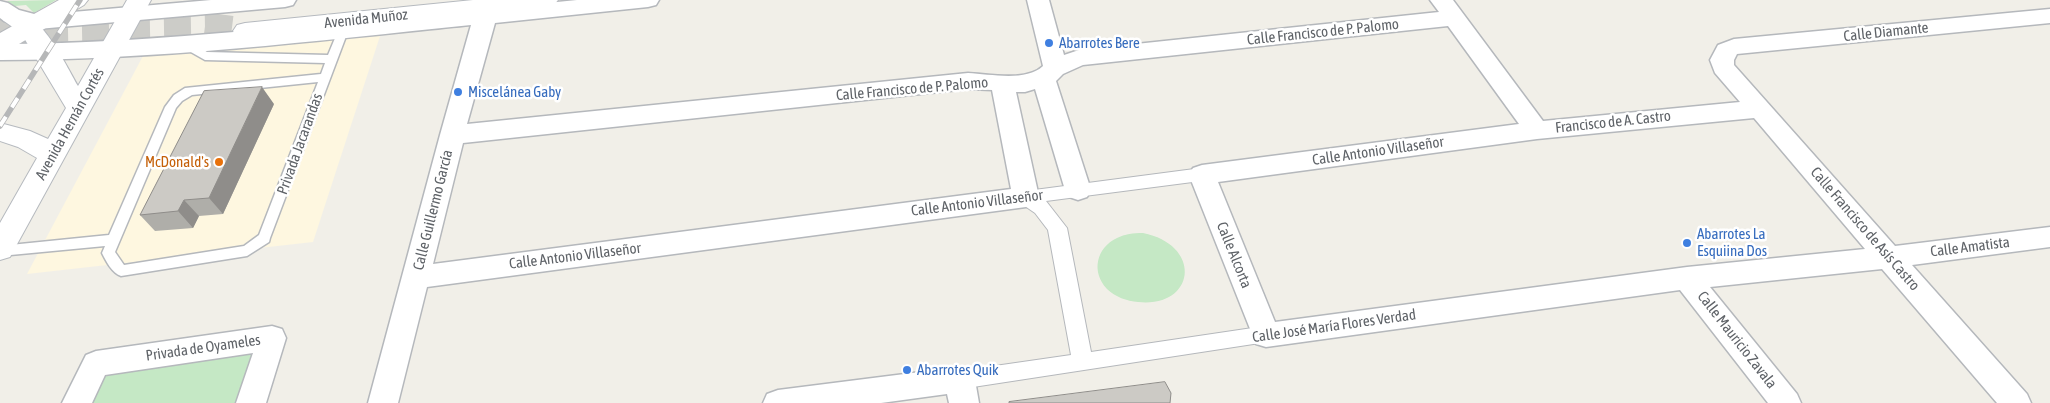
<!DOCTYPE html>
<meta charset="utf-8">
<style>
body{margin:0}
canvas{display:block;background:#f1efe8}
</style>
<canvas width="2050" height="403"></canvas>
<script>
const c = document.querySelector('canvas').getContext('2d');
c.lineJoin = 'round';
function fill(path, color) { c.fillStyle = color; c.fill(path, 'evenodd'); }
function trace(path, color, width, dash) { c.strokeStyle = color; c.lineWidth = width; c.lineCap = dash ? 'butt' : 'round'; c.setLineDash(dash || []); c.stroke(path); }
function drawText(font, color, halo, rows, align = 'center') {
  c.font = font + ' "Asap Condensed",sans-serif'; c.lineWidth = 5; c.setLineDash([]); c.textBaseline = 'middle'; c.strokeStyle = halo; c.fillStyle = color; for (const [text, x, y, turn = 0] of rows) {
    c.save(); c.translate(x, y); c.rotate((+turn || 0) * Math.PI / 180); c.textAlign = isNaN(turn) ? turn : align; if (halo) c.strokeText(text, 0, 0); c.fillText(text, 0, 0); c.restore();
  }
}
const commercial = new Path2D(`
 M381 33 313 242 27 274 143 56Z`);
const green = new Path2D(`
 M56 0 34 13 26 5 15 6 7 1Z
 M1143 233C1203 245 1196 308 1138 302 1127 301 1115 297 1107 289 1091 272 1096 248 1117 238 1125 234 1133 233 1143 233Z
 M264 343 244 403H81L101 367Z`);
const secondaryTunnel = new Path2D(`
 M0 30 205 26 245 31`);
const service = new Path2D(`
 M343 27 348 31 270 238 269 242 247 256 121 276C112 273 106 261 102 253L105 246 0 256V246L109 235 165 107 174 95 185 88 321 74 325 63 205 60 182 47 181 44 182 41H190L207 52 328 55 338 31ZM318 82 259 235 244 246 124 265 115 252 176 108 182 101 192 95Z`);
const pedestrian = new Path2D(`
 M1202 168 1208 170 1211 175 1208 180 1046 201 1067 228 1091 352 1266 326 1273 329 1276 335 1273 341 960 389 952 386 949 380 952 374 960 371 1071 355 1048 230 1035 213 1019 202 1017 197 1019 192Z`);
const minor = new Path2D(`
 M211 0H296L293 5 285 7 38 29 4 21 0 18V1L8 3 19 10 38 15Z
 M577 0H659L656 5 648 7 495 23 467 124 968 73C990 74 1026 82 1043 66L1027 0H1049L1064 55 1079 50 1439 12 1430 0H1453L1543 121 1740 102 1715 73 1710 60 1718 45 1734 39 2050 9V23L1737 54 1734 60V65L1895 246 2050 227V247L1912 265 2027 394 2031 403H1997L1882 269 1710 287 1797 394 1801 403H1768L1680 290 1266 347 1256 344 1189 175 1193 168 1202 165 1519 124 1448 26 1083 65 1063 74 1056 81 1091 190 1087 197 1078 200 1069 197 1065 190 1035 89 1025 92H1016L1039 197 1035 204 1026 207 427 287 398 403H368L440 135 471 25C315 41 157 60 0 60V44C82 44 164 38 246 31 356 22 467 11 577 0ZM968 89 992 90 1011 189 433 264 463 143ZM1754 118 1865 249 1687 267 1275 322 1218 182 1537 139Z
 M272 326 282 329 286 338 266 403H236L253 353 105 375 92 403H62L86 355 96 351Z
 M960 367 971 371 975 380 979 403H949L947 394 881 403H763L767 394 778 390Z`);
const tertiary = new Path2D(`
 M59 0H88L84 5 9 50 0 52V33Z`);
const secondary = new Path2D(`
 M127 0H151L10 257 0 260V223L37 158 18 147 0 141V123L30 131 48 139 66 108 21 33 4 21 0 16 4 11C37 2 64 62 78 86Z
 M473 0H558L554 5 546 7 245 39 237 37 233 31 237 25 245 23Z`);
const rail = new Path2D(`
 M0 126 80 0`);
const wall = new Path2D(`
 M274 104 223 214 199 216 193 228 155 231 140 215Z`);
const shadedWall = new Path2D(`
 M262 87 274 104 223 214 209 198Z
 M184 200 199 216 193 228 178 211Z`);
const building = new Path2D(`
 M262 87 209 198 184 200 178 211 140 215 204 91Z
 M1165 382 1171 393 1170 403H1009V402Z`);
const markers = [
 [1049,43,5,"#3f7fe0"],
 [458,92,5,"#3f7fe0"],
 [219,162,5,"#e8710a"],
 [1687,243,5,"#3f7fe0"],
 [907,370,5,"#3f7fe0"]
];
const streetNames = [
 ["Avenida Muñoz",366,19,-6],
 ["Calle Francisco de P. Palomo",1323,32,-6],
 ["Calle Diamante",1886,32,-6],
 ["Calle Francisco de P. Palomo",912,89,-5],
 ["Francisco de A. Castro",1613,122,-6],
 ["Avenida Hernán Cortés",70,124,-61],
 ["Privada Jacarandas",300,144,-70],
 ["Calle Antonio Villaseñor",1378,151,-8],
 ["Calle Antonio Villaseñor",977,203,-7],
 ["Calle Guillermo García",433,210,-76],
 ["Calle Francisco de Asís Castro",1865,229,49],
 ["Calle Amatista",1970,247,-7],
 ["Calle Alcorta",1234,255,68],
 ["Calle Antonio Villaseñor",575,256,-7],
 ["Calle José María Flores Verdad",1334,326,-8],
 ["Calle Mauricio Zavala",1737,340,52],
 ["Privada de Oyameles",203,348,-8]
];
const shopNames = [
 ["Abarrotes Bere",1059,43],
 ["Miscelánea Gaby",468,92],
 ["Abarrotes La",1697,234],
 ["Esquiina Dos",1697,251],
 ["Abarrotes Quik",917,370]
];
const foodNames = [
 ["McDonald's",209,162]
];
fill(commercial, '#fef7e0');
fill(green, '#c5e8c5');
trace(secondaryTunnel, '#ccccc8', 27, [27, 14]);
trace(service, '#b5b8bc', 3);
trace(pedestrian, '#b5b8bc', 2);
trace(minor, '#b5b8bc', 3);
trace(tertiary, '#b5b8bc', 2);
trace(secondary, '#b6babf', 2);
fill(service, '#fff');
fill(pedestrian, '#fff');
fill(minor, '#fff');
fill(tertiary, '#fff');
fill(secondary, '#fff');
trace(rail, '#b6b7b8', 5.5);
trace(rail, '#fff', 4, [11]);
fill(wall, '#afaea9');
fill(shadedWall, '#8f8d8a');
fill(building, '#cccac5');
trace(building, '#8f8d8a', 1);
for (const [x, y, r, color] of markers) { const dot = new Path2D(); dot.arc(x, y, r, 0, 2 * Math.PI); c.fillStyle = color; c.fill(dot); trace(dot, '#fff', 2); }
drawText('15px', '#5f6368', '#fff', streetNames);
drawText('15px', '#366cbe', '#fff', shopNames, 'left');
drawText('15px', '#c56008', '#fff', foodNames, 'right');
</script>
